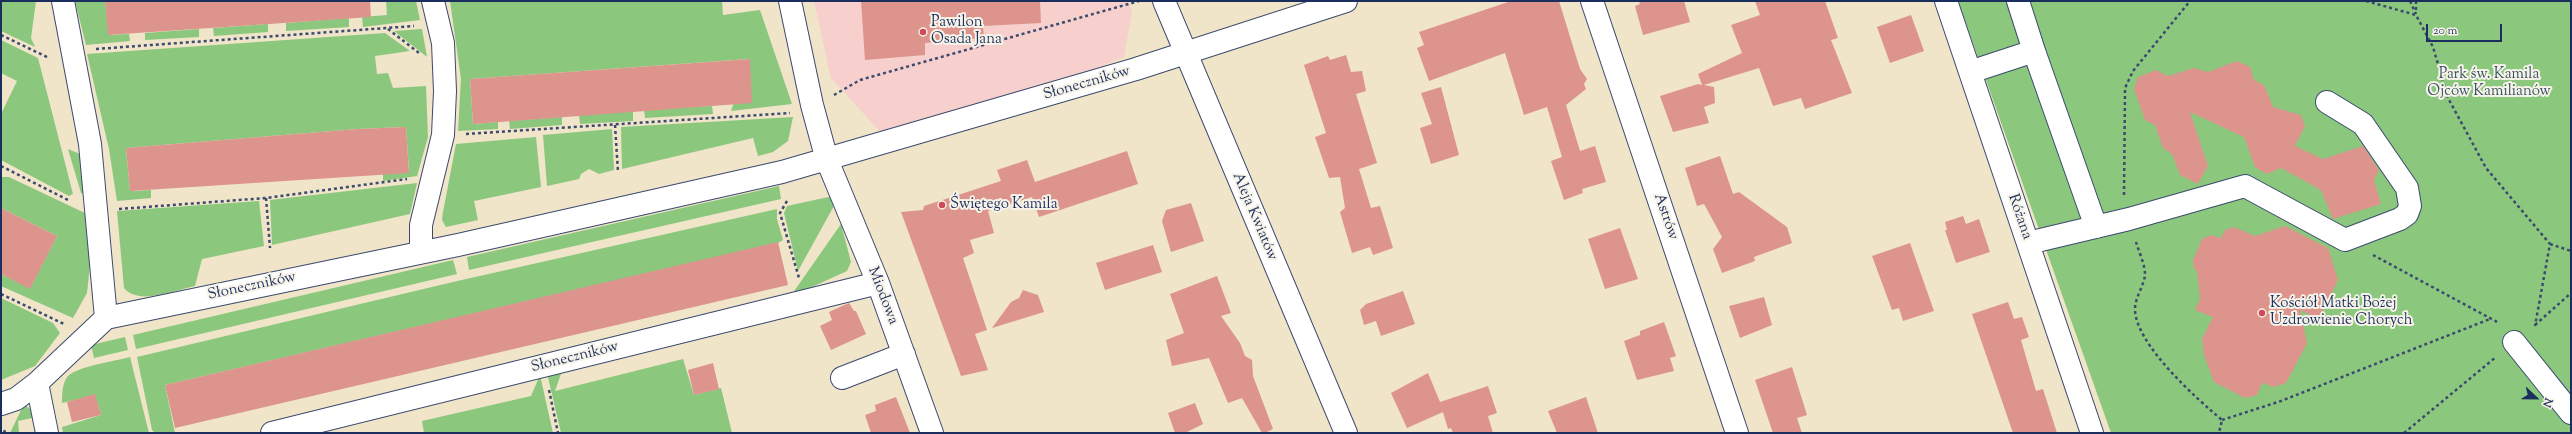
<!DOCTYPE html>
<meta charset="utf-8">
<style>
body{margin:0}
#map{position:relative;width:2572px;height:434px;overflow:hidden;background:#f0e4c9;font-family:"Sorts Mill Goudy",serif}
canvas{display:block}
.frame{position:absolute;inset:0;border:2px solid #1b2f5e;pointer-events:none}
.north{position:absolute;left:2516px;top:378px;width:40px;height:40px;-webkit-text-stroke:3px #f7f3e8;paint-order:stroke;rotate:112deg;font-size:11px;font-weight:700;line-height:16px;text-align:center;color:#1b2f5e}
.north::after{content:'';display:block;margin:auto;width:14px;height:18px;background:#1b2f5e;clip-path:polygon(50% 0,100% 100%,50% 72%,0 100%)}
.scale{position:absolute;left:2426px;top:24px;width:76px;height:18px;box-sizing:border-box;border:2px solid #1b2f5e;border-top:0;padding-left:5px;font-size:12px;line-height:14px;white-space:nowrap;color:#1b2f5e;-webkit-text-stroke:3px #f7f3e8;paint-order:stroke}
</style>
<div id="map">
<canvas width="2572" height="434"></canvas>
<div class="frame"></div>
<div class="north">N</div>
<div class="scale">20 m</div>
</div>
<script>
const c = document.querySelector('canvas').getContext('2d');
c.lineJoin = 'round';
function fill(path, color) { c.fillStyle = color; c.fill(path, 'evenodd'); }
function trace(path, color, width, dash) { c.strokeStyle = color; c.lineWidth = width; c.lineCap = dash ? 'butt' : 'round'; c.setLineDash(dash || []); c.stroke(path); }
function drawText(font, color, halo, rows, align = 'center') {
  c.font = font + ' "Sorts Mill Goudy",serif'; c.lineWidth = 4; c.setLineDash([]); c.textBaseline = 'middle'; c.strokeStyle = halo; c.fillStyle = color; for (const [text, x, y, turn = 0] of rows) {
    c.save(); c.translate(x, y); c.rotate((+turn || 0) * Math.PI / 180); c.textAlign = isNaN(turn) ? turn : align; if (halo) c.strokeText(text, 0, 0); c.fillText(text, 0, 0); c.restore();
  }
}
const built = new Path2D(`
 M814 1H1128L1132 11 1124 57 1097 68 881 133 831 78Z`);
const green = new Path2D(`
 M1 1H36L31 38 35 47 1 31Z
 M75 1H105L109 35 129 34 130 41 86 45Z
 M386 1H416L420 20 363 27 362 17 387 15Z
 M450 1H722L723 15 760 10 792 104 731 111 749 59 470 79 473 124 498 122V129L458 131 461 79Z
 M1958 1H2571V433H2111Z
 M349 18V27L286 31V23Z
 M268 24V32L214 36 213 28Z
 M199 29V37L145 40V33Z
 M422 29 427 57 394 31Z
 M385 33 410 51 375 56 377 74 388 73 393 88 426 86 428 137 417 176 383 181V174L409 171 406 127 357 129 126 148 130 191 151 190V198L117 201 109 149 87 54Z
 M1 40 38 58 73 194 69 196 1 160V114L17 81 1 73Z
 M712 106 713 114 645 118 644 110Z
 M633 111V121L580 124 579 115Z
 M562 117V125L510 129 509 121Z
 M793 117 788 141 773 152 758 156 753 138 622 169 621 127Z
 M612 129 614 170 599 174 589 169 581 174 579 179 547 186 543 135Z
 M536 137 541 187 474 201 478 220 446 227 442 220 443 212 456 144Z
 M68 149 87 157 91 195 81 193Z
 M1 177H9L87 214 92 246 87 293 73 318 1 286V274L30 288 57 236 1 208Z
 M417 183 410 214 272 245 270 200Z
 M779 186 781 199 469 270 467 257Z
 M833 196 835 204 798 271 784 213 787 206Z
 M259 201 264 246 202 259 195 286C175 290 139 306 124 288L117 211Z
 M777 209V219L783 240 778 243 165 385 175 433H155L152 430 137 357 453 282Z
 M841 224 851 262 847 271 790 297Z
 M453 260 457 274 136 349 133 335Z
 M1 298 53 323 60 333 35 366 1 380Z
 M125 337 128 350 94 358 91 345Z
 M130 357 149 433H63L62 427 101 415 95 395 62 403C62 395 62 383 68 376 78 366 116 361 130 357Z
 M683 359 694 395 721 388 732 433H561L547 373 563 368 555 391Z
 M540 375 553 433H424L422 421 531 396Z
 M24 404 35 413 37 417 18 421 19 433H10Z`);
const building = new Path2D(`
 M105 1H370L371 17 108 35Z
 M861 1H1040L1041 23 983 26 984 38 925 43V55L865 60Z
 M1511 1H1559L1580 69 1587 79 1584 84 1586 89 1566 105 1580 151 1595 146 1606 182 1582 189 1583 193 1564 200 1551 161 1562 157 1547 107 1524 115 1505 53 1429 81 1417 48 1424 45 1419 32Z
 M1639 1H1684L1690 22 1643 35 1635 6 1640 4Z
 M1755 1H1825L1838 38 1831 40 1852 93 1805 109 1801 98 1773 106 1759 68 1704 85 1714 87 1715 103 1704 107 1709 123 1673 132 1660 96 1698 84 1702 85 1698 74 1742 53 1731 25 1760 15Z
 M1911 15 1924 51 1890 63 1877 27Z
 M1346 55 1351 72 1362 71 1366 91 1356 94 1377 163 1359 169 1371 208 1380 206 1393 248 1373 255 1370 247 1352 253 1340 212 1345 208 1340 177 1329 178 1315 137 1326 133 1304 65 1328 56 1330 60Z
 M750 59 752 103 473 124 470 79Z
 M2237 61 2250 67 2254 80 2264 85 2273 107 2301 115 2305 126 2295 146 2323 159 2363 146 2379 170 2374 180 2381 204 2333 219 2321 190 2281 168 2267 174 2255 167 2244 137 2190 112 2208 166 2198 184 2180 175 2172 154 2163 148 2155 125 2145 120 2134 89 2138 77 2156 70 2168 76 2194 68 2208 72Z
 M1441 87 1459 155 1431 164 1420 128 1432 124 1421 93Z
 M406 127 409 173 130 191 126 148 357 129Z
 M1127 151 1138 184 1039 217 1032 197 988 211 994 233 970 240 974 253 963 258 987 330 975 334 988 370 961 376 901 212 923 210 924 206 1001 181 997 170 1027 160 1035 182Z
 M1720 156 1733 194 1739 192 1787 227 1792 243 1754 257 1755 261 1722 273 1713 249 1722 237 1704 204 1697 206 1685 168Z
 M1191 203 1204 241 1171 252 1162 221 1166 210Z
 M1 208 57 236 30 289 1 274Z
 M1963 216 1966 224 1979 219 1990 252 1956 263 1945 230H1947L1945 222Z
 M2285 226 2328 248 2338 280 2319 319 2300 310 2307 343 2286 383 2274 387 2262 383 2257 395 2245 398 2214 382 2204 355 2202 339 2213 317 2195 310 2200 299 2197 271 2194 269 2193 260 2202 239 2211 235 2221 238 2225 230 2234 227 2255 236Z
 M1620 228 1638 279 1605 289 1588 239Z
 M778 242 788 285 175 428 165 385Z
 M1910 243 1934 311 1903 321 1899 308 1892 310 1872 256Z
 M1153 245 1162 272 1105 290 1096 263Z
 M1217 276 1231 313 1221 316 1240 343 1245 356 1252 360 1253 376 1273 429 1265 433H1262L1242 398 1228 403 1209 358 1172 366 1166 340 1184 333 1170 294Z
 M1023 290 1038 295 1044 312 992 328 1011 302 1019 298Z
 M1403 291 1415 324 1381 336 1376 321 1364 325 1360 310 1366 304Z
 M1764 297 1772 325 1740 338 1729 306Z
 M2008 302 2014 319 2022 317 2029 337 2021 340 2036 391 2043 389 2057 433H2013L1972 314Z
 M849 303 854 311H856L866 334 831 350 820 326 832 320 829 312Z
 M1664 322 1676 356 1670 358 1674 371 1637 380 1624 341 1640 335V331Z
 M713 363 719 389 694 395 688 370Z
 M1792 367 1807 415 1797 418 1802 433H1773L1755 380Z
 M1428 373 1440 402 1488 386 1497 413 1488 416 1493 433H1453L1451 428 1448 429 1443 412 1407 428 1391 393Z
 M95 394 101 415 72 422 67 402Z
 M896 397 910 433H871L865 415 876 411 875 405Z
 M1586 397 1598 433H1557L1548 411Z
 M1195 403 1203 424 1185 433H1175L1168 413Z`);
const path = new Path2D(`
 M2366 1 2416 15 2433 47 2448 98 2486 168 2550 244 2535 326
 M2410 1 2416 14
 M2416 1V12
 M388 29 419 53
 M1 35 49 58
 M96 49 414 26
 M834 95 860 80 1139 1
 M615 125 618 172
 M466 134 790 113
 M1 166 70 201
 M2124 195 2125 88 2133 71 2190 1
 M266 198 270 248
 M787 201 780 213 799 278
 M119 209 266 198 407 179
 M2136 242C2139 252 2145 265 2145 274 2145 284 2135 297 2135 309 2135 344 2197 399 2222 420L2219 433
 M2550 244 2571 251
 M2373 255 2499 323
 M1 294 64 324
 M2535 325 2571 293
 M549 390 558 433
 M2222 420 2281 401 2490 319
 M4 433 5 430
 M2404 433 2496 357`);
const minor = new Path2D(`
 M63 1 90 144 106 318
 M790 1 812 105 827 160 878 283 932 433
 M1164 1 1346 433
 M1592 1 1737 433
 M1946 1 2092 433
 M2018 1 2034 51
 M1970 72 2034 51 2096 227
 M2028 243 2129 219 2245 186 2345 240 2400 219 2407 214 2410 206 2407 188 2363 124 2327 102
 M421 252V225L443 135 445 91 443 43 433 1
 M2514 342 2571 413
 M842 378 904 354
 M37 383 47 433
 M1 404 16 399 37 383 106 318 458 245 782 172 1136 69 1346 1
 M272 433 878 283`);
const markers = [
 [923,32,4,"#d1495b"],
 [942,205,4,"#d1495b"],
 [2262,313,4,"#d1495b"]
];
const poiNames = [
 ["Pawilon",931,23],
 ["Osada Jana",931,40],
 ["Świętego Kamila",950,205],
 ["Kościół Matki Bożej",2270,304],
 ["Uzdrowienie Chorych",2270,321]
];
const parkNames = [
 ["Park św. Kamila",2489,75],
 ["Ojców Kamilianów",2489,92]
];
const streetNames = [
 ["Słoneczników",1087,84,-16],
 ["Aleja Kwiatów",1254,217,67],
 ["Astrów",1665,217,71],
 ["Różana",2019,217,71],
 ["Słoneczników",252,287,-12],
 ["Miodowa",882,296,69],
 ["Słoneczników",575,358,-14]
];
fill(built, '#f7d0cd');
fill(green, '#8bc87e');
fill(building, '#dd948d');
trace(minor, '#3b4a6e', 24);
trace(path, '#3b4a6e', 2.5, [3, 3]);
trace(minor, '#fff', 22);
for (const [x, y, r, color] of markers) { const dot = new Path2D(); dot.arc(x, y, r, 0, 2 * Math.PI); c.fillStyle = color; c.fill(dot); trace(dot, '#f7f3e8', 1.5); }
drawText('15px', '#1b2f5e', '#f7f3e8', poiNames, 'left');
drawText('15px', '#375566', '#f7f3e8', parkNames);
drawText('15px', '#1b2f5e', '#f7f3e8', streetNames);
</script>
